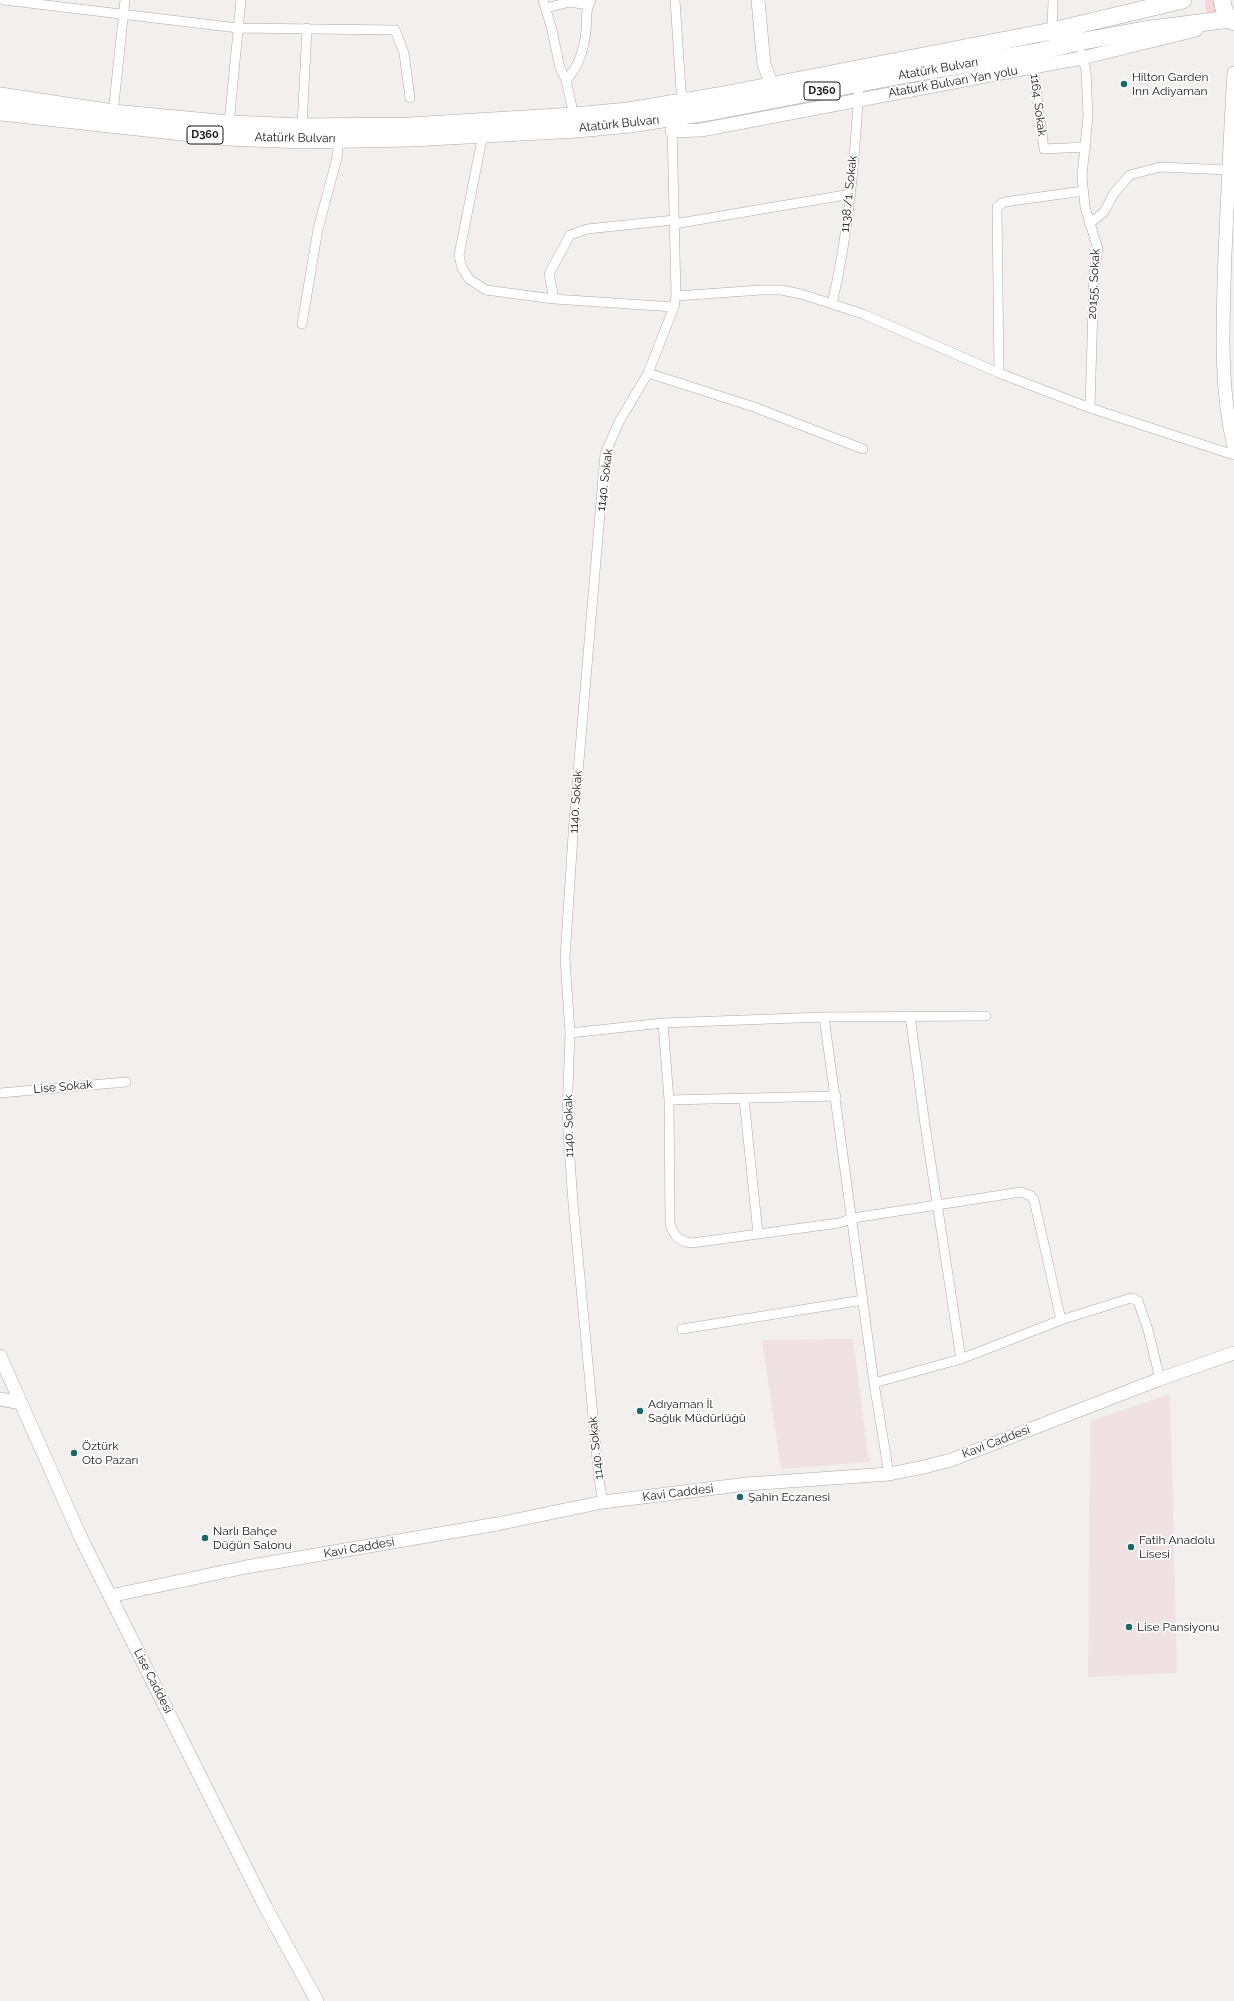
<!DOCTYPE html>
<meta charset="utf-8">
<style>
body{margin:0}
canvas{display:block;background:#f4efef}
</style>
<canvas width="1234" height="2001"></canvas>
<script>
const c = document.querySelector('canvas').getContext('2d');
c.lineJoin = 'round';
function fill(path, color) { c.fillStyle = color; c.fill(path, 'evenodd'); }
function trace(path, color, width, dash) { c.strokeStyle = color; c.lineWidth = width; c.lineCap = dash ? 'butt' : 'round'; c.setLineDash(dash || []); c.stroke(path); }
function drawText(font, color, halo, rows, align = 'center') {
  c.font = font + ' Raleway,sans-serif'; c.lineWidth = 3.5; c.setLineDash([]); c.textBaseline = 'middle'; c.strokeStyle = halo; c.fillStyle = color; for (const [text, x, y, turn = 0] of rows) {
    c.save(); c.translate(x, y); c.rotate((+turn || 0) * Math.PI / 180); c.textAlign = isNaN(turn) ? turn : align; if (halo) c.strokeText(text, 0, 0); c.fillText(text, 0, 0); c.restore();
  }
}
const built = new Path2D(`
 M853 1339 869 1462 781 1469 762 1340Z
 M1170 1394 1177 1673 1088 1677 1090 1421Z`);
const green = new Path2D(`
 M1205 0H1221L1222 15 1206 16Z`);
const street = new Path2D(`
 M4 0 238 28 395 30 404 53 410 98
 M543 0 552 30 560 68 566 80 574 116
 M675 0 681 90 685 102
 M546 8 570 2 588 5
 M1052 31 1053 0
 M1081 53 1086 70 1088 116 1082 176 1085 207 1098 249 1094 273 1090 408
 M1033 67 1044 149 1086 147
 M566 80C579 67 584 49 586 31 587 20 585 9 591 0
 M113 113 125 0
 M229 124 241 0
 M302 127 307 28
 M483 134 459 255 462 268 469 279 486 290 554 299 674 307
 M674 224 851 194
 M1089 224 1104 212 1114 193 1130 175 1160 167 1228 170
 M676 296 761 290H781L801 294 863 314 999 373 1090 408 1234 455
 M554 299 549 274 570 235 587 229 674 220
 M832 304C849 232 855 157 859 84
 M302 324 318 229 337 158 339 139
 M648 373 754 407 863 449
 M999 373 997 207 1004 202 1083 191
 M910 1016 925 1125 961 1359
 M824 1017 874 1383 889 1474
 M663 1023 669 1100 670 1224C673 1235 680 1242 692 1243L839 1223 853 1218 1021 1192 1031 1196 1034 1200 1061 1320
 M570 1033 663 1023 824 1017 986 1016
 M0 1093 126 1082
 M744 1099 758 1234
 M669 1100 836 1096
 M682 1329 863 1300
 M874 1383 961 1359 1061 1320 1131 1298 1138 1301 1148 1330 1160 1379
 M603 1502 599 1480 573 1203 567 1116 570 1033 565 958 574 820 605 454 619 422 648 373 674 307 676 296 672 125`);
const secondary = new Path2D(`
 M758 0 764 65 772 85
 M1234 73C1230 133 1228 194 1225 254 1223 319 1219 384 1234 447
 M672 131 701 130 1033 67 1082 58 1196 30
 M0 1356 81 1538 266 1908 317 2001
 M0 1399 21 1403
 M110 1596 246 1567 497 1524 603 1502 747 1484 889 1474 924 1467 951 1460 1160 1379 1234 1353`);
const highway = new Path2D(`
 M1222 0C1223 10 1226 16 1234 22
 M0 96 113 113 229 124 302 127 410 126 574 116 628 111 718 96 1052 31 1183 0
 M0 112 228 137 303 140 411 138 577 129 630 124 720 110 897 76 1037 52 1078 42 1144 30 1230 19`);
const markers = [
 [1124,84,4,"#1a6768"],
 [640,1411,4,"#1a6768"],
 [74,1453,4,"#1a6768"],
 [740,1497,4,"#1a6768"],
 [205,1538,4,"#1a6768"],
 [1131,1547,4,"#1a6768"],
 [1129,1627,4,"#1a6768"]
];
const shields = [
 [822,91,36],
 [205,135,36]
];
const shieldNames = [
 ["D360",822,91],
 ["D360",205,135]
];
const streetNames = [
 ["Atatürk Bulvarı",938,69,-10],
 ["Ataturk Bulvarı Yan yolu",953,82,-10],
 ["1164. Sokak",1038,105,83],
 ["Atatürk Bulvarı",619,124,-6],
 ["Atatürk Bulvarı",295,138,1],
 ["1138./1. Sokak",849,194,-84],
 ["20155. Sokak",1094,284,-87],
 ["1140. Sokak",605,480,-83],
 ["1140. Sokak",576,802,-86],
 ["Lise Sokak",63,1087,-5],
 ["1140. Sokak",569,1126,-91],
 ["Kavi Caddesi",996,1442,-21],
 ["1140. Sokak",596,1448,-96],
 ["Kavi Caddesi",678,1493,-7],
 ["Kavi Caddesi",359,1548,-10],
 ["Lise Caddesi",153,1681,63]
];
const poiNames = [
 ["Hilton Garden",1132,77],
 ["Inn Adiyaman",1132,91],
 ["Adıyaman İl",648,1404],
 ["Sağlık Müdürlüğü",648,1418],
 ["Öztürk",82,1446],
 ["Oto Pazarı",82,1460],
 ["Şahin Eczanesi",748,1497],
 ["Narlı Bahçe",213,1531],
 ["Düğün Salonu",213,1545],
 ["Fatih Anadolu",1139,1540],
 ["Lisesi",1139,1554],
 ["Lise Pansiyonu",1137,1627]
];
fill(built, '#f0e2e2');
fill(green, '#fdd6d7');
trace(street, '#ada9a9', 10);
trace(secondary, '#ada9a9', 14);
trace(highway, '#ada9a9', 18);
trace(street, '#fff', 9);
trace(secondary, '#fff', 13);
trace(highway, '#fff', 17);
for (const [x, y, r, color] of markers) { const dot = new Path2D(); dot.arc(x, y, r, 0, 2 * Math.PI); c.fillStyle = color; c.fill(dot); trace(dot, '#fefdfd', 1.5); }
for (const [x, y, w] of shields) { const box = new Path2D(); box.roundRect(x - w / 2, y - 9, w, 18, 3); c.fillStyle = '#fefdfd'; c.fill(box); trace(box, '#1a1919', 1); }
drawText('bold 11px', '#1a1919', null, shieldNames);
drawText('12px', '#1a1919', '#fefdfd', streetNames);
drawText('12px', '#1a1919', '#fefdfd', poiNames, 'left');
</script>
